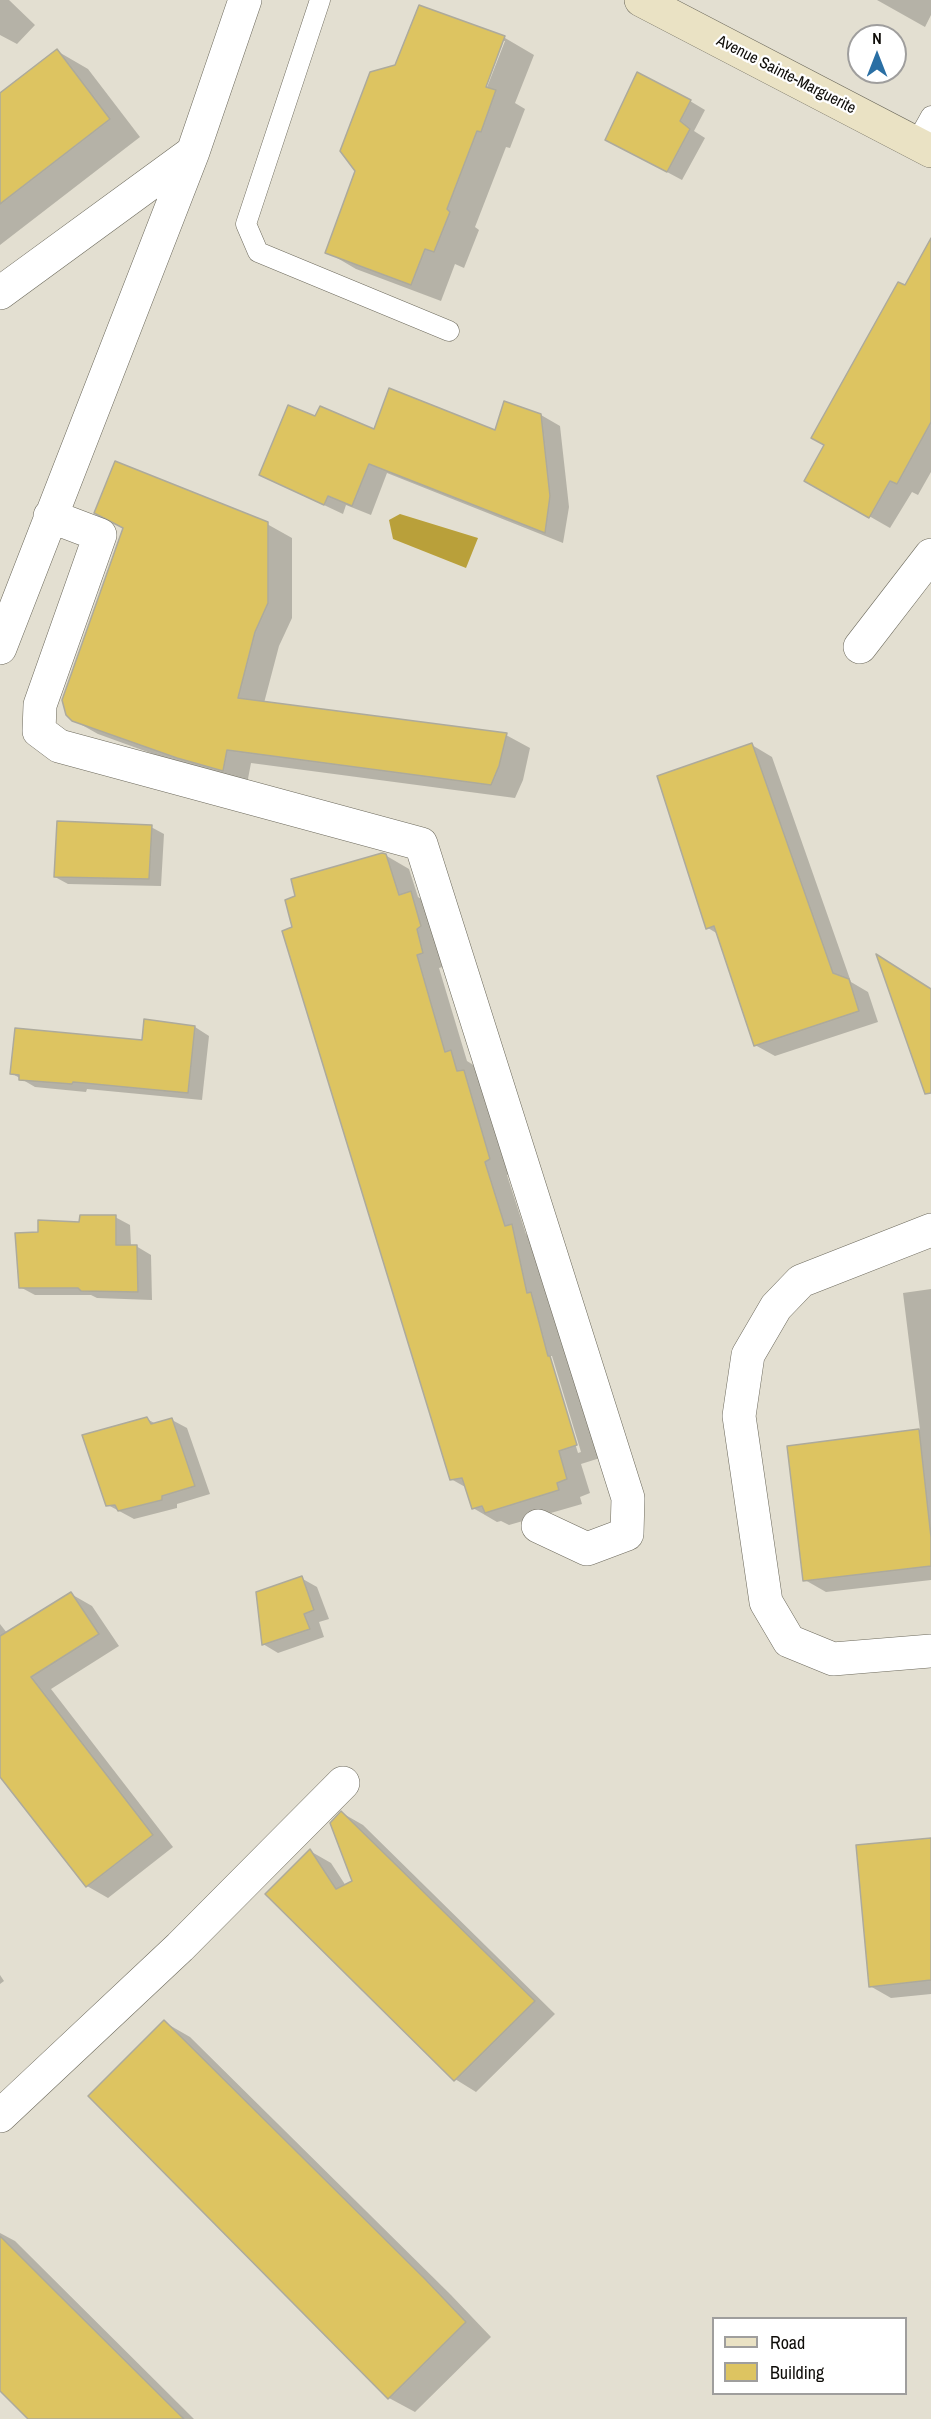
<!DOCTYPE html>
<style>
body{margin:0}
#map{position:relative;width:931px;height:2419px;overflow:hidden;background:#e3dfd1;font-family:"Archivo Narrow",sans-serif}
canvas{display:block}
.legend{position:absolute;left:712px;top:2317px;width:195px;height:78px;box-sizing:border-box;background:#fff;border:2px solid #9f9e9d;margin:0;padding:8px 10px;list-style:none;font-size:18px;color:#0f0d09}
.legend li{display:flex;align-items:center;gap:12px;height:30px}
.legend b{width:30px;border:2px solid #9f9e9d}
.north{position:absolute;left:847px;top:24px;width:60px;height:60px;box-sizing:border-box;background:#fff;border:2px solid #9f9e9d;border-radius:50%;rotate:0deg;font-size:16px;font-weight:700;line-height:24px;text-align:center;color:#0f0d09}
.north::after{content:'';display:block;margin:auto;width:21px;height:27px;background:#2a6fa4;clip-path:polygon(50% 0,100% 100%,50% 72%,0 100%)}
</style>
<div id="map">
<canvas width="931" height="2419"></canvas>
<ul class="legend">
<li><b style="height:8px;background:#eae2c4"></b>Road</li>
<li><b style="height:16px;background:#ddc461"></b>Building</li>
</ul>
<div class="north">N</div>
</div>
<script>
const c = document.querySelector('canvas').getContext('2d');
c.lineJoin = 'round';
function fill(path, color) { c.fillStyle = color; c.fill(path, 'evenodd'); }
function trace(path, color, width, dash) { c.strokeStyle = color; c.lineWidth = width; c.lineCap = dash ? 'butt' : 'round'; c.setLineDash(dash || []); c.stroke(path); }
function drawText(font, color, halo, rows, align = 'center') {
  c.font = font + ' "Archivo Narrow",sans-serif'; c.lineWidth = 4.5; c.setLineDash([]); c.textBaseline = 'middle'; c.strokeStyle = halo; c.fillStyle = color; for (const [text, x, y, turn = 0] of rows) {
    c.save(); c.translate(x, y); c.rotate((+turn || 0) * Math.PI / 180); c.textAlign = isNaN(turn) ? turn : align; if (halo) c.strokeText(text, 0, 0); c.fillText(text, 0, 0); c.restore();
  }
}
const water = new Path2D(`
 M400 514 478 538 466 568 393 539 389 520Z`);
const shadow = new Path2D(`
 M0 0H9L35 25 17 44 0 35Z
 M877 0H931V15L925 27Z
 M420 7 505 38 534 55 515 103 525 109 510 148 506 147 475 227 479 230 464 268 455 264 441 301 356 269 327 252ZM502 41H505L484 95 482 94Z
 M57 51 88 69 140 137 0 245V94Z
 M690 101 705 110 694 131 705 138 682 180 622 148Z
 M931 255V472L918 495 912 492 890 528 806 480 906 287Z
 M541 415 560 426 569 507 563 543 387 473 371 515 346 505 343 514 260 475 316 418 374 431 496 432Z
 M267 524 292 538V618L279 646 264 703 506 735 530 748 523 780 515 798 251 763 247 784 203 772 98 734 73 720Z
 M752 745 772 757 851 982 868 992 878 1022 775 1056 755 1045 718 934 708 928Z
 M151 827 164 834 161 886 68 884 55 877Z
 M385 855 409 869 418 897 435 907 446 966 439 968 467 1061 475 1066 513 1172 507 1175 526 1234 535 1239 549 1304 554 1307 600 1458 581 1464 590 1493 580 1497 582 1504 509 1525 501 1521 497 1522 473 1508 467 1488 451 1479 294 928ZM548 1356H552L581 1452 578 1453Z
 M145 1020 195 1027 209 1036 202 1100 87 1089 86 1092 35 1087 11 1073 143 1041Z
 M115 1217 130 1225 131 1246H136L151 1255 152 1300 97 1298 91 1295H35L20 1287 40 1233Z
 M931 1289V1580L826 1592 805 1580 788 1447 920 1430 903 1293Z
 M147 1419 156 1424 172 1420 187 1428 210 1494 177 1504V1508L134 1519 108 1505Z
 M301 1578 317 1587 329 1619 319 1622 324 1637 278 1653 263 1644Z
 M71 1594 92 1606 119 1646 51 1689 173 1847 108 1898 87 1886 0 1774V1624L7 1633Z
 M342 1813 363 1825 555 2014 476 2092 455 2079 310 1851 331 1863 346 1886 354 1881Z
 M931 1840V1994L891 1998 870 1986Z
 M0 1975 4 1981 0 1984Z
 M164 2022 190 2037 451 2295 491 2337 415 2412 389 2398Z
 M0 2233 15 2241 194 2419H30L0 2389Z`);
const building = new Path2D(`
 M419 5 505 36 486 87 496 90 481 132 477 131 447 209 450 212 434 252 425 249 411 285 325 253 355 171 340 151 370 72 395 65Z
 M57 49 110 119 0 204V93Z
 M637 72 691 100 680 121 690 129 667 172 605 140Z
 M931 238V422L897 484 890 481 869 518 804 481 824 445 811 438 898 282 905 285Z
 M389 388 495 430 504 401 541 414 550 496 545 533 369 464 352 506 328 496 324 505 259 475 288 405 315 416 320 406 374 429Z
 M115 461 268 522V603L255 632 238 698 507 733 499 766 491 785 227 750 223 771 177 758 72 721 66 715 62 700 123 528 94 513Z
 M752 743 833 973 849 979 859 1011 754 1046 714 926 706 929 657 776Z
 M57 821 152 825 149 879 54 877Z
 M382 853 386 854 399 895 411 891 421 926 417 929 423 953 417 955 445 1052 451 1050 457 1071 464 1070 490 1159 485 1162 505 1226 512 1224 527 1293 531 1292 548 1356H550L577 1445 559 1451 567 1479 557 1483 559 1490 485 1513 482 1506 472 1509 462 1478 450 1480 282 931 292 927 285 900 295 896 291 879Z
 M876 954 931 989V1093L925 1094Z
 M144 1019 195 1026 188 1093 73 1082 72 1084 19 1080V1075L10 1074 15 1028 142 1040Z
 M80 1215H116V1245H137L138 1292 81 1291 78 1288H19L15 1233 38 1232V1220L79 1222Z
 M147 1417 151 1424 172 1418 195 1486 162 1496V1500L118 1511 115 1505 106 1506 82 1435Z
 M919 1429 931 1537V1566L803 1581 787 1446Z
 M302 1576 314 1610 304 1614 310 1629 262 1645 256 1592Z
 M71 1592 99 1634 31 1677 153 1835 86 1887 0 1777V1636Z
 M341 1811 535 2001 454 2081 265 1894 310 1849 336 1889 352 1881 330 1823Z
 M931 1838V1980L869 1987 856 1845Z
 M164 2020 425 2279 466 2322 388 2399 88 2096Z
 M0 2236 55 2291 184 2419H28L0 2391Z`);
const lane = new Path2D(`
 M320 0 246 224 258 252 449 331
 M916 143 931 116`);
const street = new Path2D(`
 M0 293 193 152 245 0
 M50 516 100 535 40 705 39 731 59 746 421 844 628 1498 627 1534 587 1549 538 1526
 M860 647 931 555
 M0 648 193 152
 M931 1230 801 1281 776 1307 748 1355 739 1416 766 1602 789 1641 833 1659 931 1651
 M0 2116 180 1947 343 1783`);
const secondary = new Path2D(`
 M641 0 931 151`);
const streetNames = [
 ["Avenue Sainte-Marguerite",786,75,27]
];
fill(water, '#b9a03a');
fill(shadow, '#0003');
fill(building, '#ddc461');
trace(building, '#adaa9c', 1.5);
trace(lane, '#6c695c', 21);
trace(street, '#6c695c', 34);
trace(secondary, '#6c695c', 34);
trace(lane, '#fff', 20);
trace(street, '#fff', 33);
trace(secondary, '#eae2c4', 33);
drawText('16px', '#0f0d09', '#fff', streetNames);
</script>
